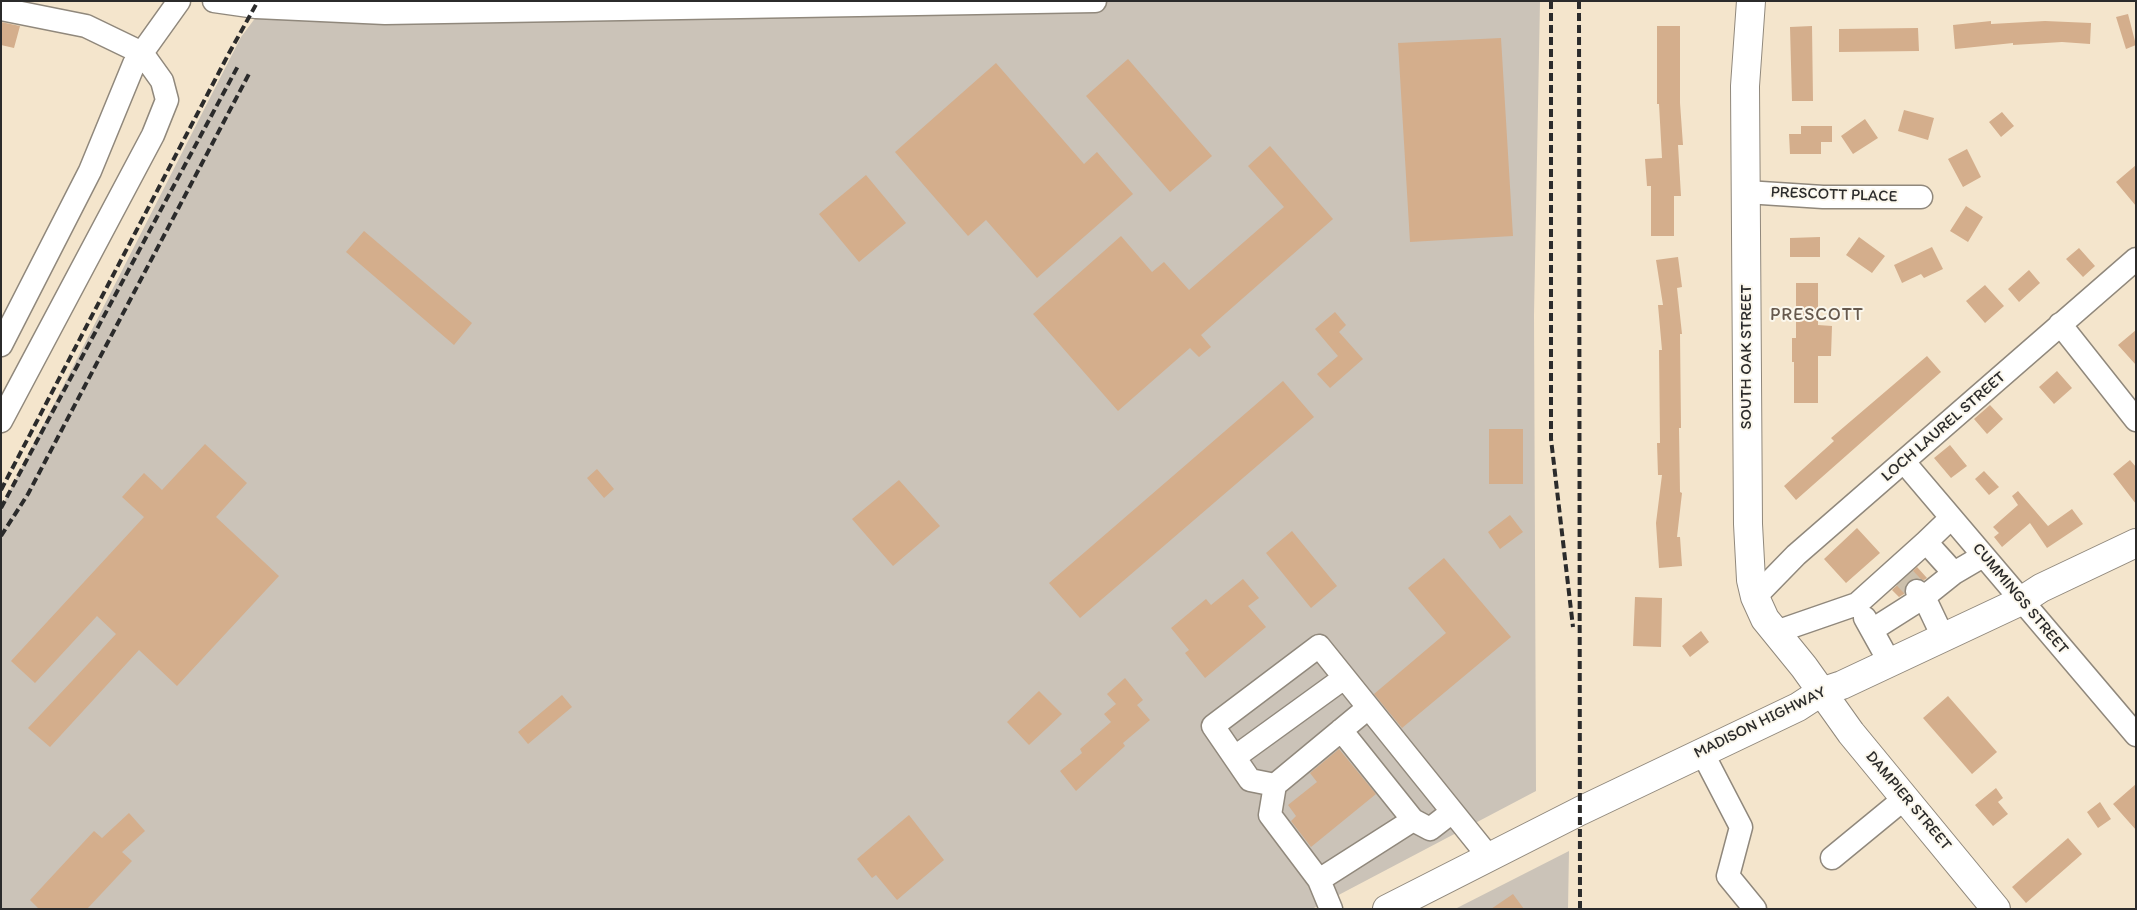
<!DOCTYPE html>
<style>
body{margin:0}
#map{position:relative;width:2137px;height:910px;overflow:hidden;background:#f4e5cc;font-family:Itim,sans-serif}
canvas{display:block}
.frame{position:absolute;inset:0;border:2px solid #2b2b2b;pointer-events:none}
</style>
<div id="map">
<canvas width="2137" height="910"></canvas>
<div class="frame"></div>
</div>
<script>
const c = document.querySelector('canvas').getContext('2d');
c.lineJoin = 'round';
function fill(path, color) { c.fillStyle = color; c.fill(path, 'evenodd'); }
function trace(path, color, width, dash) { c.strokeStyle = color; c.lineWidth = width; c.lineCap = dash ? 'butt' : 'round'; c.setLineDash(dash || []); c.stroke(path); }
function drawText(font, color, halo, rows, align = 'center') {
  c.font = font + ' Itim,sans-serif'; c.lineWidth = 4; c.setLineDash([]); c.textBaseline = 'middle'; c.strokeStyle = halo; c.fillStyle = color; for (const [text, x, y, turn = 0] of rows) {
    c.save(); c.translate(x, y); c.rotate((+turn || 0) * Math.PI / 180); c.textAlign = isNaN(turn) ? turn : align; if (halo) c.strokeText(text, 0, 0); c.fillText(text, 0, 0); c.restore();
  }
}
const industrial = new Path2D(`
 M268 1H1540L1534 315 1536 791 1312 909H1V508L241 37Z
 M1569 851 1568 909H1455Z`);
const building = new Path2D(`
 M2128 14 2136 45 2126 49 2116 17Z
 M1991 21V24L2045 21 2091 23 2090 44 2062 42 2013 45V43L1955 49 1953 25Z
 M1 22 20 26 14 48 1 45Z
 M1657 26H1680V103L1683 145H1678L1681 196H1674V236H1651V186H1647L1645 159 1662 158 1659 104H1657Z
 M1812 26 1813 101H1792L1790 27Z
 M1918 28 1919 51 1839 52V29Z
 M1501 38 1513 236 1410 242 1398 43Z
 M1128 59 1212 156 1170 192 1086 96Z
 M996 63 1084 164 1097 152 1133 194 1037 278 986 220 968 236 895 152Z
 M1904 110 1934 118 1928 140 1898 131Z
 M2002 112 2014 126 2001 137 1989 122Z
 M1865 119 1878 138 1853 154 1841 136Z
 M1801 126H1832V142H1821V154H1790L1789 134H1801Z
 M1270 146 1333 219 1201 335 1211 347 1199 357 1190 348 1118 411 1033 314 1121 236 1152 272 1164 262 1189 290 1284 207 1248 166Z
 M1967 149 1981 177 1963 187 1948 159Z
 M2136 165V206L2116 182Z
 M866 175 906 223 859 262 819 214Z
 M1966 206 1983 217 1968 242 1950 231Z
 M364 231 472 323 454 345 346 252Z
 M1820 237V257H1790V238Z
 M1859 237 1885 256 1872 273 1846 255Z
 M1932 247 1943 269 1924 278 1921 274 1902 283 1894 265Z
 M2079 248 2095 266 2083 277 2066 259Z
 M1678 257 1682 287 1677 288 1682 334H1680L1681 428H1679L1680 492 1682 493 1677 537H1680L1682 566 1659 568 1656 523 1662 475H1658L1657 443H1660L1659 350H1662L1658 305H1663L1656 260Z
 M2029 270 2040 283 2019 302 2008 289Z
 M1796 283H1818V325L1832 326 1831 356H1818V403H1794V362H1792V338H1796Z
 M1985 285 2004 306 1985 323 1966 301Z
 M1335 312 1346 325 1339 332 1363 359 1330 388 1317 374 1338 356 1315 329Z
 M2136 330V365L2118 345Z
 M1927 356 1941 372 1796 500 1784 486 1834 441 1831 438Z
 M2057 371 2072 388 2054 404 2039 387Z
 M1283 381 1314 417 1080 618 1049 583Z
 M1990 405 2003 419 1987 434 1974 419Z
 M1489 429H1523V484H1489Z
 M205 444 247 483 216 517 279 576 177 686 139 650 50 747 28 728 116 634 97 616 35 683 11 661 144 517 122 497 144 473 162 490Z
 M1950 445 1967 466 1951 478 1934 458Z
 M2130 460 2136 467V504L2113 474Z
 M597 469 614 489 604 498 587 478Z
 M1984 471 1999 487 1989 495 1975 479Z
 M899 480 940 526 893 566 852 519Z
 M2018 491 2048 526 2072 509 2083 524 2047 548 2030 523 2002 547 1994 537 1999 533 1993 527 2018 505 2012 496Z
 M1510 515 1523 532 1500 549 1488 532Z
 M1857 528 1880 553 1846 583 1824 559Z
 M1292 531 1337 586 1311 608 1266 553Z
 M1444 558 1511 637 1402 728 1374 694 1446 633 1408 588Z
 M1917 567 1927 578 1924 580 1913 579 1907 582 1904 588V594L1899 597 1892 590Z
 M1243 579 1259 598 1248 606 1266 627 1205 678 1185 653 1189 650 1171 628 1206 599 1211 605Z
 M1635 597 1662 598 1661 647 1633 646Z
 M1701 631 1709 642 1690 657 1682 646Z
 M1125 678 1143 700 1137 705 1150 720 1123 743 1125 746 1076 791 1060 771 1082 753 1080 749 1111 722 1104 714 1116 704 1107 694Z
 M1039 691 1062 714 1029 745 1007 722Z
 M562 695 572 707 528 744 518 732Z
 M1948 696 1997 752 1972 774 1923 718Z
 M1339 749 1376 794 1311 847 1291 821 1296 816 1288 805 1317 782 1310 773Z
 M2136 784V830L2113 804Z
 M1996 788 2003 798 1998 802 2008 814 1993 826 1975 805Z
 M2100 802 2111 819 2098 828 2087 812Z
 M129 813 145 831 122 852 132 861 87 909H39L30 900 94 831 102 838Z
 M909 815 944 860 897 900 876 875 872 878 857 859Z
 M2068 838 2082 854 2026 903 2012 887Z
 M1513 894 1524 909H1491Z`);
const minorTunnel = new Path2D(`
 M1902 575 1917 591`);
const minor = new Path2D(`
 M214 1 256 7 385 13 1095 1
 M1 9 86 26 142 53 162 81 167 100 153 135 1 421
 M1746 192 1823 197H1921
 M2060 324 2136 420
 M1 345 90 171 134 64 179 1
 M1904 462 2136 735
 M1951 518 1926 542 1954 573 1983 556
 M1755 597 1796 555 2136 259
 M1865 618 1890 663
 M1872 630 1924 597 1917 591
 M1776 632 1857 604 1926 542
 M1943 637 1924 597 1954 573
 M1341 730 1413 820 1430 829 1452 812
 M1702 752 1741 827 1728 876 1755 909
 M1235 757 1344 678
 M1275 785 1250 780 1213 726 1319 646 1489 857
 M1832 858 1905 798
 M1319 880 1413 820
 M1331 909 1319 880 1270 815 1275 785 1368 708`);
const major = new Path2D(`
 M1751 1 1745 86 1748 524 1751 580 1755 597 1765 619 1804 667 1851 733 1996 909
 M1387 909 1580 811 1798 707 1821 692 1842 685 2021 601 2041 588 2136 543`);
const rail = new Path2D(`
 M1551 1V439L1573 627
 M1579 1 1580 909
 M1 490 228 55 258 1
 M1 508 238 66
 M1 536 28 494 250 72`);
const streetNames = [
 ["PRESCOTT PLACE",1834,195,2],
 ["SOUTH OAK STREET",1747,357,-90],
 ["LOCH LAUREL STREET",1944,427,-41],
 ["CUMMINGS STREET",2020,599,50],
 ["MADISON HIGHWAY",1760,723,-26],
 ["DAMPIER STREET",1908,801,50]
];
const neighbourhoodNames = [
 ["PRESCOTT",1817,315]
];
fill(industrial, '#cbc3b8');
fill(building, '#d4ae8c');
trace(minorTunnel, '#ccc0ac', 22, [22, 11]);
trace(minor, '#90887c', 25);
trace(major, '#90887c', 30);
trace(minor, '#fff', 22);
trace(major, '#fff', 28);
trace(rail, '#2b2b2b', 4, [8, 4]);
drawText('16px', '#2b2b2b', '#fbf7ec', streetNames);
c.letterSpacing = '1px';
drawText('18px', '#66594d', '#fbf7ec', neighbourhoodNames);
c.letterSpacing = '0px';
</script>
